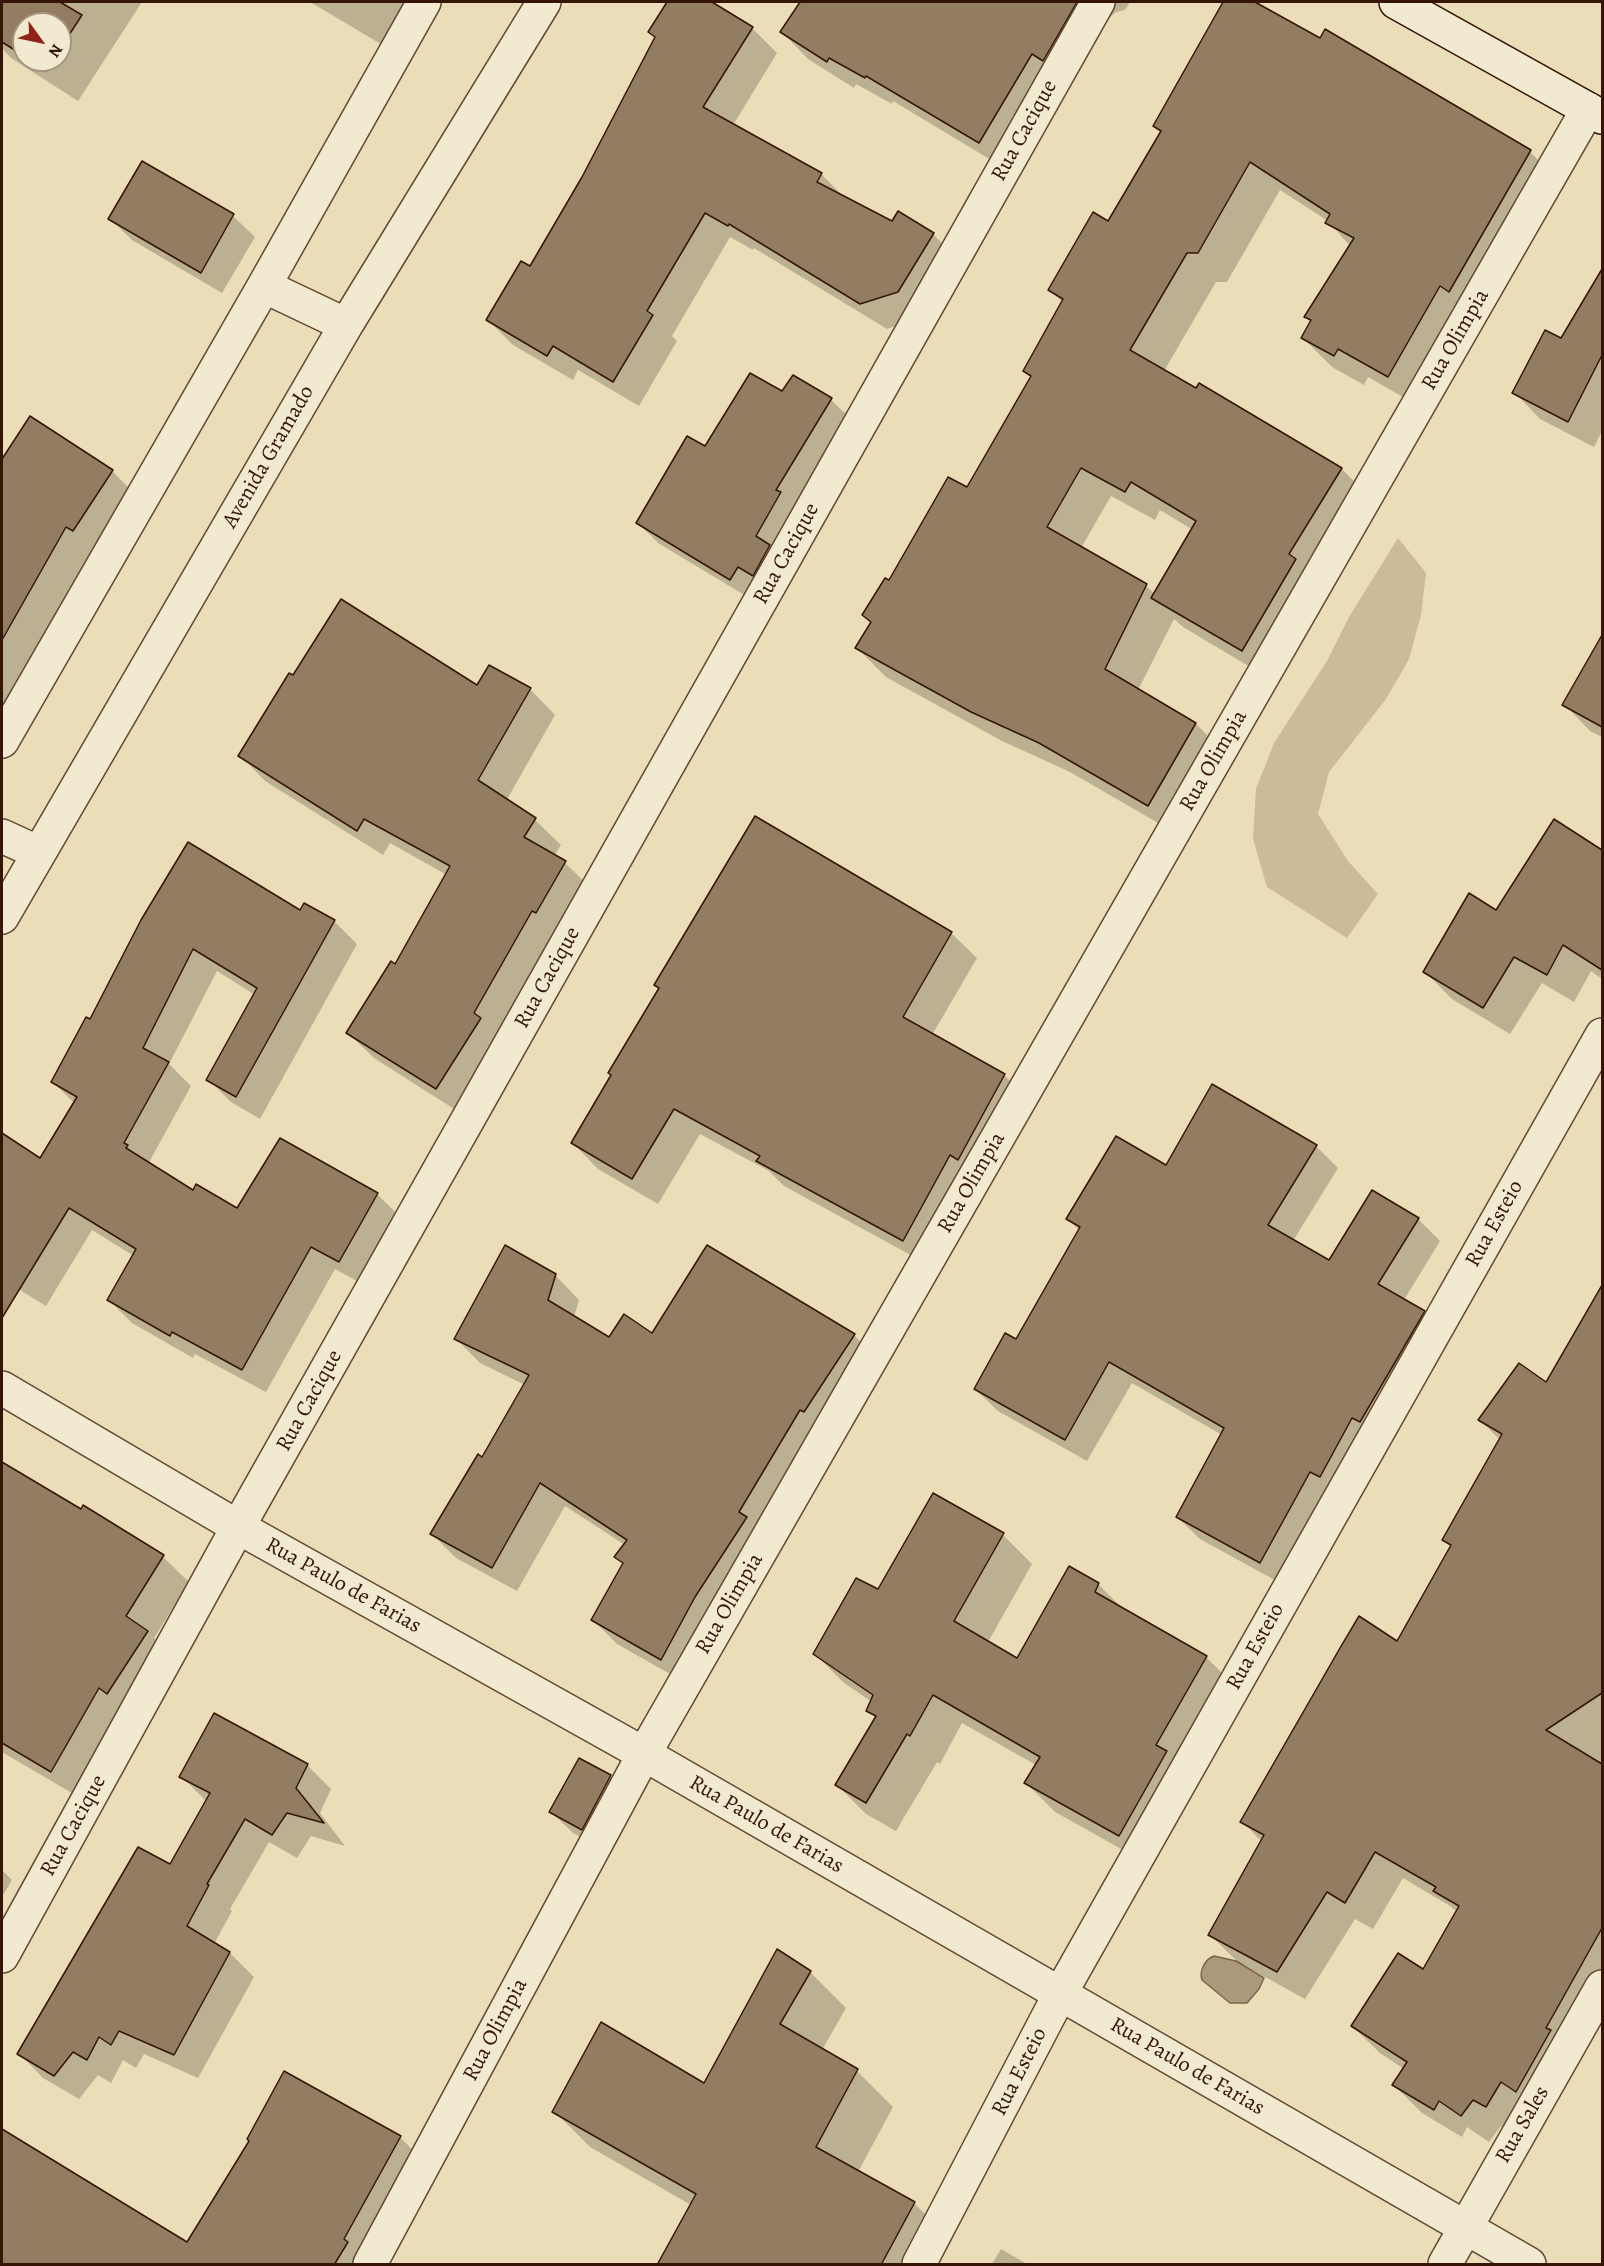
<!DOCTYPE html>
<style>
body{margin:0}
#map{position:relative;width:1604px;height:2266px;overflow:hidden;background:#eaddb7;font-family:Alegreya,serif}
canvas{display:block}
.frame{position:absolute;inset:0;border:3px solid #351606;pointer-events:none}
.north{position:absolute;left:12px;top:12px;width:60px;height:60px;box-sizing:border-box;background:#f1e9d0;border:2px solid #a6957f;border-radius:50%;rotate:123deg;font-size:16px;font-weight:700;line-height:24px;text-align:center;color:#351606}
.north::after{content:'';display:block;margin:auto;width:21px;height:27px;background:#8f2418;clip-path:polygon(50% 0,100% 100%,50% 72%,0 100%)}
</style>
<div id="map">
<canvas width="1604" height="2266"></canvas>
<div class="frame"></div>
<div class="north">N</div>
</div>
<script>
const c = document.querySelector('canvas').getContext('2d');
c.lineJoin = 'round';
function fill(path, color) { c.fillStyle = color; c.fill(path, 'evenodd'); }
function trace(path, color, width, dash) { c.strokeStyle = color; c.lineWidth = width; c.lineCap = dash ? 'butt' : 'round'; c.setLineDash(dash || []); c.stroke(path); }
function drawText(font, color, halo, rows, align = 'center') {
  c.font = font + ' Alegreya,serif'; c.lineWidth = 6; c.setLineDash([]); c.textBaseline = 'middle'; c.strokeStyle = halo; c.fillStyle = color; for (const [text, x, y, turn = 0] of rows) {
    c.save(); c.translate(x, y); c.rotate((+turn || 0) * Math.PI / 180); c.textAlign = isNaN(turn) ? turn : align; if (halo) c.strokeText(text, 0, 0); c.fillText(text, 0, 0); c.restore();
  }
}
const green = new Path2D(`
 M1398 538 1426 573 1421 615 1409 659 1386 699 1329 772 1318 814 1348 861 1378 894 1347 938 1267 887 1253 839 1256 789 1274 743 1327 661 1349 617Z`);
const water = new Path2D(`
 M1214 1956 1236 1961 1264 1978 1259 1989 1247 2003H1230L1202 1980C1199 1971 1205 1959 1214 1956Z`);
const shadow = new Path2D(`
 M2 2H142L78 101 11 58 2 48ZM24 24H60V60H24Z
 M310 2H427L396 53Z
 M669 2H709L752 28 777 53 733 125 821 174 845 198 893 223 933 234 958 259 923 316 887 329 754 248 753 250 730 237 672 336 677 341 639 406 578 370 573 380 513 345 488 320 531 269 583 178 656 38 650 32Z
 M801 2H1130L1125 10 1116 12 1108 19 1070 87 1059 80 1006 169 893 101 892 104 856 84 854 88 808 59 782 32Z
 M1224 2H1252L1320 40 1326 31 1530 152 1560 181 1417 405 1368 377 1364 385 1332 367 1303 338 1311 322 1306 317 1350 246 1328 221 1280 190 1227 282H1216L1164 371 1197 390 1200 385 1342 469 1371 499 1272 680 1183 627 1174 619 1138 690 1196 724 1225 753 1177 834 1070 772 1002 741 886 677 857 648 872 623 890 582 967 489 1032 378 1025 371 1063 303 1050 290 1109 223 1162 133 1155 126ZM1111 496 1155 520 1160 510 1193 530 1155 594 1146 586 1081 548Z
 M143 163 233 216 255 237 222 293 132 240 110 219Z
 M1602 311V431L1594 447 1540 419 1514 392 1562 340Z
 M783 393 831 400 851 419 751 599 658 543 638 523Z
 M30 418 112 471 138 497 2 750V462Z
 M1602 640V737L1590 731 1564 704Z
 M478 687 530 689 555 715 506 801 535 820 561 845 554 856 565 863 591 888 462 1114 374 1058 348 1033 395 966 447 875 390 843 383 855 265 781 240 755Z
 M1554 821 1602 852V979L1591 971 1574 1002 1542 983 1510 1034 1452 999 1425 972 1497 912Z
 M301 912 334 921 357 944 260 1119 231 1102 208 1079 255 995 217 971 169 1064 191 1086 148 1164 193 1192 237 1210 377 1194 400 1217 362 1284 335 1269 266 1392 195 1354 193 1358 132 1323 109 1300 134 1256 92 1230 46 1306 2 1279V1135L41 1160 75 1104 53 1082 91 1021 142 921Z
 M951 933 977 958 932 1035 1004 1075 1030 1101 929 1265 784 1186 769 1171 700 1134 658 1204 598 1169 573 1143 660 989 656 985Z
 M1316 1146 1338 1168 1293 1241 1330 1262 1418 1219 1440 1241 1404 1300 1424 1312 1446 1334 1282 1584 1200 1539 1177 1517 1222 1435 1132 1383 1087 1461 998 1411 975 1389 1016 1341 1079 1230 1068 1219 1167 1167Z
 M555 1275 579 1300 574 1317 609 1339 653 1335H854L878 1359 686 1683 617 1644 593 1620 623 1564 616 1557 625 1545 565 1506 517 1591 456 1558 432 1534 483 1459 525 1385 480 1363 456 1339Z
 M1597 1298 1602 1301V2004L1514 2134 1501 2126 1489 2142 1467 2127 1462 2137 1422 2113 1394 2085 1404 2069 1380 2053 1352 2026 1423 1971 1457 1912 1450 1906 1403 1878 1373 1929 1355 1919 1305 1999 1238 1962 1210 1935 1262 1842 1242 1821 1398 1643 1452 1548 1444 1540 1500 1440 1480 1420 1547 1384Z
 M2 1465 81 1511 84 1507 163 1557 189 1582 154 1638 173 1658 77 1796 2 1752Z
 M933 1495 1003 1535 1032 1564 988 1642 1018 1660 1069 1568 1098 1584 1124 1610 1206 1657 1235 1686 1148 1864 1055 1812 1026 1783 1036 1765 962 1723 940 1764 937 1762 896 1831 866 1814 837 1785 877 1719 868 1710 872 1702 844 1683 815 1654 878 1591Z
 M580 1760 610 1777 632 1798 604 1850 573 1833 551 1812Z
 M307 1765 331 1789 320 1813 345 1846 311 1836 297 1858 269 1842 230 1909 232 1911 214 1944 230 1953 254 1977 198 2078 144 2054 136 2068 123 2060 111 2083 98 2075 79 2099 43 2078 19 2053 171 1866 207 1802 181 1776Z
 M2 1870 12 1880 2 1897Z
 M810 1972 846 2008 822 2050 857 2071 893 2107 858 2172 914 2203 950 2239 936 2264H659L691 2205 590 2147 554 2111 704 2085Z
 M2 2131 187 2244 400 2137 437 2175 387 2264H2Z
 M1001 2249 1027 2264H992Z`);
const building = new Path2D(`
 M2 2H60L82 15 60 49V24H24V56L2 42Z
 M667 2H712L753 27 703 107 822 173 817 182 892 221 898 211 934 233 898 292 860 304 729 224 728 226 705 213 647 311 653 315 613 382 553 346 547 356 486 320 521 261 530 266 582 177 655 37 648 32Z
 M800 2H1077L1043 61 1032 54 979 143 866 76 865 78 829 58 827 62 780 32Z
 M1223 2H1255L1320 38 1325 29 1531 150 1449 292 1440 286 1388 377 1338 349 1334 356 1301 338 1311 320 1304 317 1354 238 1325 223 1330 214 1250 162 1198 253H1187L1130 350 1196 388 1199 383 1342 468 1289 554 1296 559 1242 651 1151 598 1196 521 1131 482 1125 492 1081 468 1047 527 1147 584 1105 669 1196 723 1148 806 1039 743 971 712 855 648 871 622 862 615 885 578 889 580 948 477 967 487 1031 376 1023 371 1063 299 1048 290 1093 212 1108 221 1161 131 1153 126Z
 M29 60H53L46 71Z
 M142 161 234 214 201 273 108 219Z
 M1602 269V355L1568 422 1512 393 1545 330 1561 338Z
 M750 373 782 391 793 375 832 398 776 490 781 492 756 536 770 545 753 576 738 567 730 580 636 523 687 436 705 446Z
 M30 416 113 470 73 531 66 527 2 640V459Z
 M341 599 477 685 489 665 531 688 478 780 536 818 524 837 566 861 536 913 532 911 474 1013 481 1018 436 1089 346 1033 391 961 395 964 450 866 364 819 357 831 238 756 289 673 293 675Z
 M1602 635V727L1562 705Z
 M755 816 952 932 903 1017 1005 1074 958 1160 950 1155 903 1241 756 1161 760 1156 674 1109 632 1179 571 1143 611 1075 608 1073 659 988 654 985Z
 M1554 819 1602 850V970L1563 945 1547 975 1514 957 1483 1008 1423 972 1469 893 1496 910Z
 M188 842 300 910 304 903 335 920 236 1097 206 1080 257 988 193 949 143 1048 169 1062 124 1143 128 1145 126 1148 193 1190 196 1184 237 1208 280 1138 378 1193 339 1262 311 1247 242 1370 172 1332 170 1336 107 1300 136 1249 69 1208 2 1318V1133L40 1158 77 1097 51 1082 86 1017 90 1019 141 920Z
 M1212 1084 1317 1145 1268 1225 1329 1260 1372 1190 1419 1218 1378 1284 1425 1311 1360 1422 1352 1418 1320 1477 1310 1472 1260 1563 1176 1517 1224 1428 1109 1362 1065 1440 974 1389 1005 1333 1016 1339 1080 1227 1066 1219 1116 1136 1166 1165Z
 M505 1245 556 1274 548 1300 609 1337 624 1314 652 1333 707 1245 855 1334 804 1412 800 1410 739 1512 747 1517 695 1597 661 1660 591 1620 623 1563 614 1557 627 1540 540 1483 492 1568 430 1534 478 1454 482 1457 529 1375 454 1339Z
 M1602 1285V1693L1546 1730 1602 1764V1928L1546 2028 1551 2030 1516 2092 1501 2082 1486 2107 1473 2100 1461 2116 1439 2101 1434 2110 1392 2085 1407 2062 1351 2026 1398 1953 1423 1969 1459 1906 1433 1891 1436 1887 1375 1852 1345 1903 1327 1892 1277 1972 1208 1935 1264 1835 1240 1822 1340 1648 1359 1616 1397 1641 1451 1545 1442 1540 1502 1434 1478 1420 1519 1363 1546 1382Z
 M2 1462 81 1509 83 1505 164 1555 126 1616 148 1631 107 1694 99 1688 51 1772 2 1743Z
 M933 1493 1004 1533 954 1621 1017 1658 1069 1566 1099 1583 1095 1592 1207 1656 1156 1745 1167 1751 1119 1836 1024 1783 1040 1757 933 1695 910 1736 907 1734 866 1803 835 1785 876 1716 866 1711 873 1695 813 1654 856 1578 878 1589Z
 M214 1713 308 1764 296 1788 324 1823 287 1813 272 1835 245 1819 207 1884 209 1885 187 1926 230 1952 174 2055 119 2031 111 2045 99 2037 87 2060 73 2052 54 2076 17 2054 138 1847 170 1864 210 1793 179 1777Z
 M579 1758 611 1775 582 1830 549 1812Z
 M777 1949 811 1971 780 2024 858 2069 816 2147 915 2202 881 2265H657L696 2194 552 2112 601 2022 704 2083Z
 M284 2071 401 2136 344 2239 348 2242 334 2265H2V2129L187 2242 249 2141 247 2139Z`);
const minor = new Path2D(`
 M2 1388 238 1527 644 1754 1529 2264
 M2 1956 238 1527 1098 2
 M370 2264 644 1754 1588 109
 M919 2264 1060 1994 1602 1035
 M1445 2264 1602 1987`);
const tertiary = new Path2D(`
 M264 286 346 325
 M2 741 264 286 424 2
 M2 836 37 852
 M2 917 346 325 544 2`);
const secondary = new Path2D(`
 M1396 2 1602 117`);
const streetNames = [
 ["Rua Cacique",1025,131,-61],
 ["Rua Olimpia",1456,340,-60],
 ["Avenida Gramado",269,457,-60],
 ["Rua Cacique",787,554,-61],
 ["Rua Olimpia",1214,761,-60],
 ["Rua Cacique",548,978,-61],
 ["Rua Olimpia",972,1183,-60],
 ["Rua Esteio",1495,1224,-61],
 ["Rua Cacique",310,1401,-61],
 ["Rua Paulo de Farias",343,1586,29],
 ["Rua Olimpia",730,1604,-60],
 ["Rua Esteio",1256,1647,-61],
 ["Rua Paulo de Farias",766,1825,30],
 ["Rua Cacique",74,1826,-61],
 ["Rua Olimpia",496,2030,-62],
 ["Rua Paulo de Farias",1187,2067,30],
 ["Rua Esteio",1020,2072,-63],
 ["Rua Sales",1523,2125,-60]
];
fill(green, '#cbbb99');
fill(water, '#ac997b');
trace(water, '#7c654c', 1.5);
fill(shadow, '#0003');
fill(building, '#937d62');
trace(building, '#351606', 1.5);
trace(minor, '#624832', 36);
trace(tertiary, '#624832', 36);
trace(secondary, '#351606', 36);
trace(minor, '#f1e9d0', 33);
trace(tertiary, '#f1e9d0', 33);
trace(secondary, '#f1e9d0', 33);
drawText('22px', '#351606', '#f1e9d0', streetNames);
</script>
